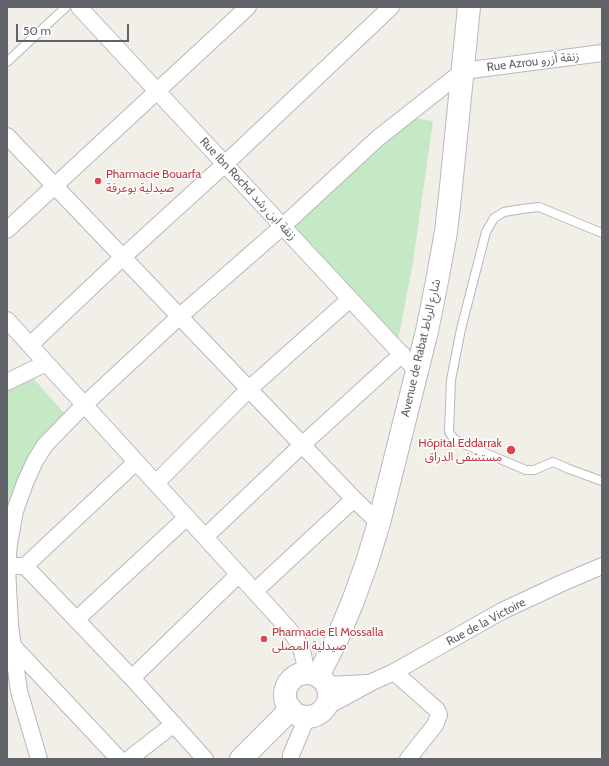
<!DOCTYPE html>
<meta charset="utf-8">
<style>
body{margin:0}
#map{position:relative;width:609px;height:766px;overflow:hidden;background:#f1efe8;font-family:Cabin,sans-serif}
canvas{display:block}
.frame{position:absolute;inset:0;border:8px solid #5f6368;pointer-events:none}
.scale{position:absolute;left:16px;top:24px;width:113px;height:18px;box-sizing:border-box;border:2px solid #5f6368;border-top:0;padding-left:5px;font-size:12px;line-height:14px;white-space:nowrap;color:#5f6368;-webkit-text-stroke:3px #fff;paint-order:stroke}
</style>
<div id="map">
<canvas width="609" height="766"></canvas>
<div class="frame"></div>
<div class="scale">50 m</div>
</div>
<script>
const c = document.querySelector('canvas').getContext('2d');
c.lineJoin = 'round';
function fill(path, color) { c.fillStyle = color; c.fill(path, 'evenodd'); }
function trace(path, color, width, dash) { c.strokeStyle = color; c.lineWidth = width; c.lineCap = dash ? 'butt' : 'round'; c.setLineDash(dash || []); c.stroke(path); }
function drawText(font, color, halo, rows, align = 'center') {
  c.font = font + ' Cabin,"Noto Sans Arabic",sans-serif'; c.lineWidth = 3; c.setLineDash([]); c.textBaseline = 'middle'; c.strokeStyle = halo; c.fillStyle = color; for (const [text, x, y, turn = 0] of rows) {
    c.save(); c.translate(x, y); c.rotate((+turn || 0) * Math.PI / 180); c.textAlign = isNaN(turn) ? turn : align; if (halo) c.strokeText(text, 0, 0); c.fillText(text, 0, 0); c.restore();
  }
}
const green = new Path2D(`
 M403 117 433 121 413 262 396 351 281 226Z
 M32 377 65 414 7 540V389Z`);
const lane = new Path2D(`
 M7 62 66 7
 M602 233 539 207 522 209 504 212 494 218 486 232 461 329 451 380 449 432 454 439 459 442 526 470H534L553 462 569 469 602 481`);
const street = new Path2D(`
 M79 7 417 371
 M7 136 354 499 379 523
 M7 230 248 7
 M7 320 286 626C300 642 304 652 306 673
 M30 345 123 257 225 164 391 7
 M7 382 46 363
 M156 483 249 389 350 299
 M205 537 302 445 402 354
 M7 565 9 544 15 511 25 483 35 461 45 445 84 405 180 316 283 226 378 138 463 71 602 53
 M7 566H25L132 678 205 759
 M25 566 136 462
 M7 568 10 625 19 691 39 759
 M255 591 354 499
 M76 620 187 517
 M12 645 119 759
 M394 672 437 710 439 715 435 725 408 759
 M132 678 239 574
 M327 685 367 683
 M326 707 372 682 394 672 502 611 562 583 602 566
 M129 759 174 724
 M291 759V755L307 717`);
const secondary = new Path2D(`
 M285 695a22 22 0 1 1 44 0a22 22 0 1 1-44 0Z
 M318 676 337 639 353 601 367 562 379 523 427 331 437 281 446 232 451 187 469 7
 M241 759 291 709`);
const markers = [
 [98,181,4,"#e0444e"],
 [511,450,5,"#e0444e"],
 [264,639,4,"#e0444e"]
];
const streetNames = [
 ["Rue Azrou زنقة أزرو",533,62,-7],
 ["Rue Ibn Rochd زنقة ابن رشد",248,189,47],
 ["Avenue de Rabat شارع الرباط",421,348,-77],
 ["Rue de la Victoire",486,622,-28]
];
const healthNames = [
 ["Pharmacie Bouarfa",106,174],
 ["صيدلية بوعرفة",106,188],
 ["Hôpital Eddarrak",502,443,"right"],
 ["مستشفى الدراق",502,457,"right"],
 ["Pharmacie El Mossalla",272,632],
 ["صيدلية المصلى",272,646]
];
fill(green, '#c5e8c5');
trace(lane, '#b5b8bc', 10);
trace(street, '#b5b8bc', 18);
trace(secondary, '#b6babf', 24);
trace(lane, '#fff', 8);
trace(street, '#fff', 16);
trace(secondary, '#fff', 22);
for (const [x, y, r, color] of markers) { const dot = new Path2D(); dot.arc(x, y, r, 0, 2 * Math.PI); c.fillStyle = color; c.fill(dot); trace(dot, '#fff', 1.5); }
drawText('12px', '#5f6368', '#fff', streetNames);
drawText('12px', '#be3a42', '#fff', healthNames, 'left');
</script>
